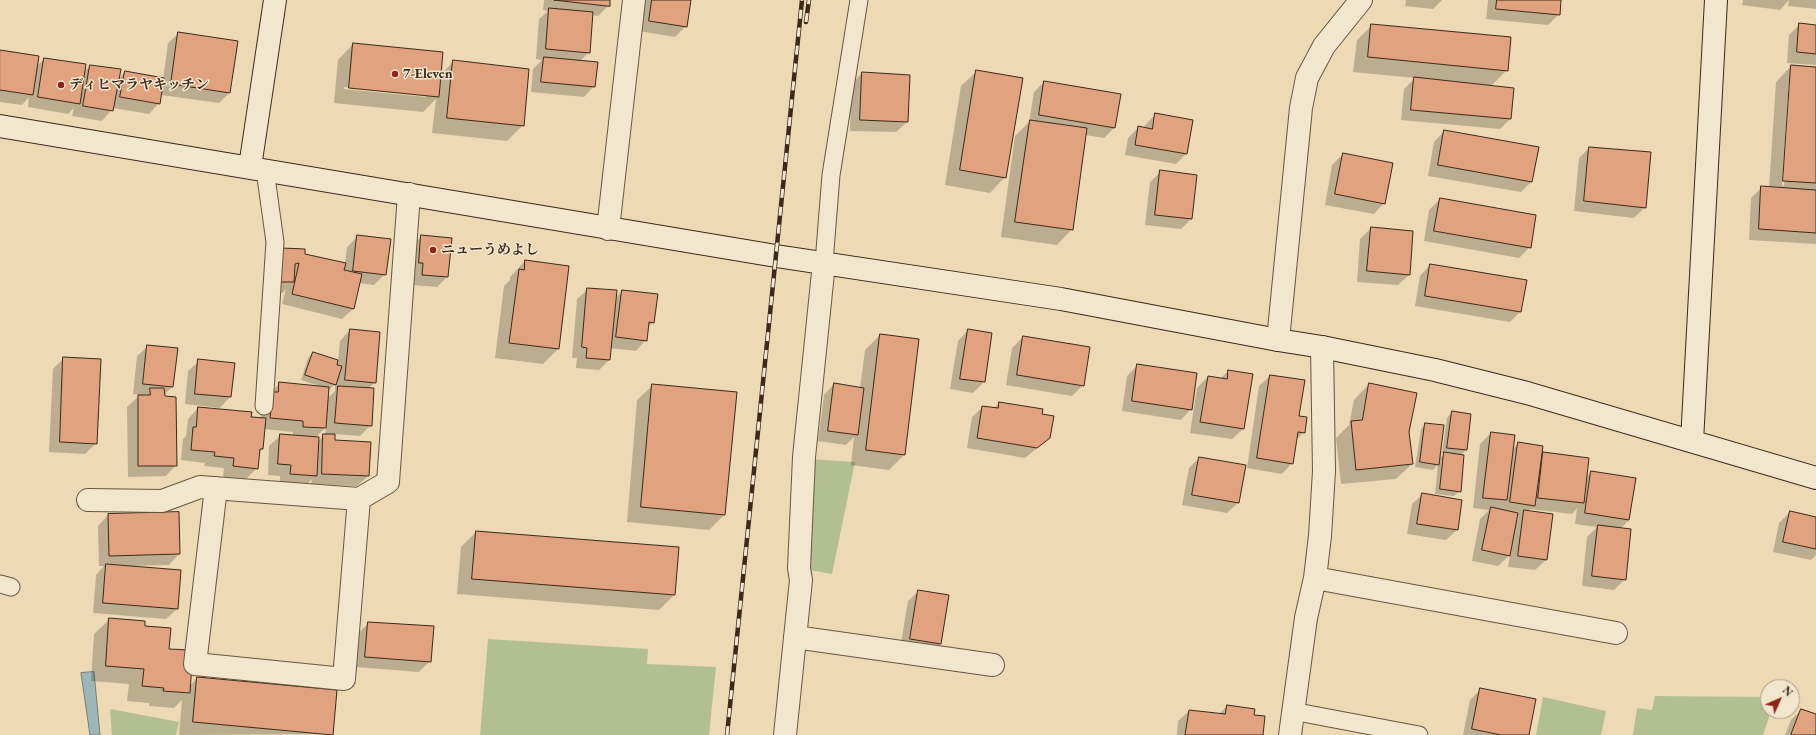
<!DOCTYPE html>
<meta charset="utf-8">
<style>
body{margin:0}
#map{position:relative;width:1816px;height:735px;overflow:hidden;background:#edd9b4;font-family:"EB Garamond",serif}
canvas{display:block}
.north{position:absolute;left:1760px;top:679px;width:40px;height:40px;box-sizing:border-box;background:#f3e6ce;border:1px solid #aa9a86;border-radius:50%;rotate:45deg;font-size:11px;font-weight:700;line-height:16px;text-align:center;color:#3c2919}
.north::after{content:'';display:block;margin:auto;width:14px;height:18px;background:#8f2418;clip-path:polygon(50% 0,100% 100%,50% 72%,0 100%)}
</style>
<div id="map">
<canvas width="1816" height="735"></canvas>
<div class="north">N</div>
</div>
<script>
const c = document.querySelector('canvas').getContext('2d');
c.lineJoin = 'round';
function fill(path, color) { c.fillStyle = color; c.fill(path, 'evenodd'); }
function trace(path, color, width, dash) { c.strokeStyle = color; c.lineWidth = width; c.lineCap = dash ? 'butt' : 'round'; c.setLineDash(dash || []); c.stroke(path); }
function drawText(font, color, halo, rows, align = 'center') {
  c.font = font + ' "EB Garamond","Noto Serif JP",serif'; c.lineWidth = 3; c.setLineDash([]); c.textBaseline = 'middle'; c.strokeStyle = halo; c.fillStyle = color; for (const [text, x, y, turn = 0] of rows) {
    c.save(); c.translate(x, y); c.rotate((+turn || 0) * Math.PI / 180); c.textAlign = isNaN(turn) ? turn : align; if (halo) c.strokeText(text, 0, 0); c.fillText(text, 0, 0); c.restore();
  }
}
const green = new Path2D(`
 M810 459 855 462 832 574 810 570Z
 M488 639 648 649 647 664 716 667 709 735H480Z
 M1655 696 1768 697V711H1771L1763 735H1633L1637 708 1652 710Z
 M1543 697 1606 711 1601 735H1536Z
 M110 709 179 722 176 735H112Z`);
const water = new Path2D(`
 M94 672 100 735H90L81 673Z`);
const shadow = new Path2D(`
 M544 0H609V5L598 16 592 15 589 52 580 61 594 86 584 97 531 92 533 69 542 60 536 59 539 19 548 11 543 10Z
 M644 0H690L686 26 675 37 639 31Z
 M1406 0H1442L1433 9 1405 6Z
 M1488 0H1560L1559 14 1548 25 1486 19Z
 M1743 0H1816V9L1788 6 1789 0 1780 10 1742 5Z
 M1800 24 1816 26V65L1787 63 1789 35Z
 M1372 25 1507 70 1491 86 1510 119 1500 129 1401 120 1404 89 1415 78 1353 72 1357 40Z
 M179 33 229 93 219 103 161 95 159 103 149 114 113 108 102 121 72 116 74 108 68 114 28 107 29 97 22 105 0 102V51L36 67 44 59 84 72 90 66 118 79 125 72 163 79 168 43Z
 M353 44 440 75 454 61 523 125 507 141 432 133 436 99 423 112 334 103 338 60ZM344 87 426 95V97L344 89Z
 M1791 66 1816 68V244L1749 240 1751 198 1762 187 1769 188 1776 82ZM1789 81H1791L1784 186 1782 185Z
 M977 71 1005 177 990 193 945 185 961 86Z
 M862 73 907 122 896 132 850 131 851 84Z
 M1044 82 1114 128 1104 138 1085 135 1072 229 1057 245 1001 237 1015 136 1029 122 1034 92Z
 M1155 115 1187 153 1176 164 1125 155 1128 138 1139 127 1144 128 1145 125Z
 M1444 131 1531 182 1521 192 1428 176 1434 142Z
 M1589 148 1645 207 1634 218 1574 211 1579 158Z
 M1343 154 1384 203 1374 214 1325 205 1332 165Z
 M1161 171 1192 218 1181 229 1145 225 1150 182Z
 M1440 199 1530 247 1519 258 1424 241 1429 210Z
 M1371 228 1409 275 1398 285 1357 282 1360 239Z
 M358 236 385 274 374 285 359 283 353 309 342 319 282 304 286 289 283 293 269 292 271 260 304 255 345 264 347 247Z
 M422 236 447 277 437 287 412 285 411 247Z
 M525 261 558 349 543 364 495 358 504 286 510 280V277Z
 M1430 265 1520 312 1510 322 1415 306 1420 276Z
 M588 289 615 298 622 291 653 322 648 328 646 340 636 351 610 348 609 360 599 370 576 368 577 358H572L577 299Z
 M350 330 375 382 368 389 371 425 360 436 334 434V441L368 476 357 486 311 484 312 479 305 486 280 484V476L268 475 269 446 280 436H293V432L264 429 262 449 259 452 257 468 246 479 223 477 224 468 204 466 205 463 181 460 183 439 186 436 188 419 198 408 261 418 262 404 269 394 280 383 320 386 301 380 308 358 313 353 338 361 340 341ZM335 384V391L327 399 328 389H330ZM326 427 325 435 318 441 315 438Z
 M968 330 991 334 984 382 973 393 950 389 958 341Z
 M880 335 904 455 889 470 851 465 854 437 846 445 818 441 824 395 834 384 860 388 865 350Z
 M1023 337 1083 385 1072 396 1006 385 1012 348Z
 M148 346 172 387 164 395 176 465 166 476 128 477 127 407 140 395 133 394 137 356Z
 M64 358 96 443 85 454 49 452 53 369Z
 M199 361 234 364 230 397 220 408 185 404 188 371Z
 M1138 365 1191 409 1181 420 1122 411 1127 376Z
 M1228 371 1243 429 1232 439 1190 433 1197 388 1208 377 1220 379Z
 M1270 376 1298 417 1304 432 1296 440 1292 463 1282 474 1247 468 1259 386Z
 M1369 384 1408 432 1412 464 1396 479 1341 484 1336 438 1349 425 1354 400Z
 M653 385 725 514 709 530 627 522 637 400Z
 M999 403 1041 415 1049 438 1025 458 967 448 972 417 983 407 993 409Z
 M1452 412 1466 450 1461 455 1460 491 1454 496 1435 494 1438 464 1433 470 1415 467 1421 429 1426 424 1439 459 1445 453H1442L1447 418Z
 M1491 433 1512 450 1519 443 1540 456 1544 453 1585 478 1592 472 1635 479 1629 520 1620 529 1625 579 1614 590 1582 586 1587 537 1597 527 1575 524 1577 508 1572 514 1531 509 1528 511 1546 560 1535 570 1508 567 1510 555 1498 566 1472 561 1480 519 1489 510 1473 508 1480 444Z
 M1199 458 1238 503 1227 513 1182 505 1189 468Z
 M1423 494 1457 530 1446 540 1407 534 1412 504Z
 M1790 512 1816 518V555L1811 560 1773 552 1779 523Z
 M108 515 179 554 169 565 133 566 177 609 166 619 93 613 96 575 104 566H99L98 526Z
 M476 532 674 595 659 610 457 594 461 547Z
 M919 591 940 644 930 654 900 649 908 601Z
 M110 619 144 626 168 650 190 686 197 678 332 734 179 735 182 700 174 708 149 706V703L127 701 129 684 91 681 94 634Z
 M369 623 430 661 419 672 355 667 358 633Z
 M1481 689 1528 735H1463L1470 700Z
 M1227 706 1253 716 1262 735H1177L1178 721 1189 711 1219 714Z
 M1801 710 1816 715V735H1785L1791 720Z`);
const building = new Path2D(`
 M554 0H610V6Z
 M652 0H691L687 27 649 21Z
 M1497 0H1561L1560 15 1496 9Z
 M549 8 593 12 590 53 546 49Z
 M1799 23 1816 25V54L1797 52Z
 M1371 24 1511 37 1508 71 1368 57Z
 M178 32 238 41 230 93 171 84Z
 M353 43 443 52 439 97 349 88Z
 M0 50 39 56 33 95 0 90Z
 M544 57 598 62 595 87 541 82Z
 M44 58 86 64 80 104 38 97Z
 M453 60 529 69 524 126 447 118Z
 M90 65 121 69 113 111 83 106Z
 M1791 65 1816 67V183L1783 181Z
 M976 70 1023 78 1006 178 960 170Z
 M125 71 164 78 160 104 120 97Z
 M862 72 910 75 908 122 860 120Z
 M1414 77 1514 88 1511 119 1411 110Z
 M1044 81 1121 94 1115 128 1039 115Z
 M1155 113 1193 120 1187 154 1135 145 1138 126 1152 129Z
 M1030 120 1087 128 1073 230 1015 222Z
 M1444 130 1539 147 1532 182 1438 165Z
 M1589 147 1651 152 1646 208 1584 201Z
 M1343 153 1393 163 1385 204 1335 194Z
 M1160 170 1197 175 1192 219 1155 215Z
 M1761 186 1816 190V233L1759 229Z
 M1440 198 1536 215 1531 248 1434 231Z
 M1371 227 1413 231 1410 275 1367 271Z
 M357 235 391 239 386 275 353 271Z
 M421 235 452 238 448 277 422 275 423 263H419Z
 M281 248 305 249V254L346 263 344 270 362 274 354 309 292 294 299 263 295 264 294 282H280Z
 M525 260 569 266 559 349 509 343 519 269 524 270Z
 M1430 264 1527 280 1521 312 1425 296Z
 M587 288 617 290 610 360 586 358 587 348 582 347Z
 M622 290 658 294 654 323 649 322 647 341 616 337Z
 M350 329 380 332 376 383 345 380Z
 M968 329 992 333 985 382 960 379Z
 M880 334 919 339 905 455 866 450Z
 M1023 336 1090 347 1084 386 1017 375Z
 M147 345 178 348 173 387 143 384Z
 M313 352 338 360 337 365 342 366 336 385 305 375Z
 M63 357 101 359 97 444 60 442Z
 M198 359 235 363 231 397 195 394Z
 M1137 364 1197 373 1192 410 1132 401Z
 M1228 370 1253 374 1244 429 1200 422 1208 376 1227 379Z
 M1270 375 1305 380 1299 416 1307 417 1305 433 1298 432 1293 464 1257 458Z
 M279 382 329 387 326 428 303 427V421L270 418 273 392H278Z
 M834 383 864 388 858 435 828 431Z
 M1369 383 1417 393 1409 432 1413 464 1356 470 1351 421 1362 420Z
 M652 384 737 392 725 515 641 507Z
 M338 386 374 388 372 426 335 423Z
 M150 388H164L165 396 176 397 177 466H138V395H150Z
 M999 402 1043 409 1042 414 1054 416 1050 438 1037 448 977 438 982 406 998 408Z
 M198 407 252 412 251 417 266 418 263 449H260L258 469 233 466 234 458 214 456 215 452 191 450 193 427H196Z
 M1452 411 1471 414 1467 450 1447 448Z
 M1425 423 1444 425 1439 465 1420 462Z
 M1491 432 1515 435 1507 500 1483 498Z
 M280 434 319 437 317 476 290 474 291 465 278 464Z
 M323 434H335V440L371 442 369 476 322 474Z
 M1518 442 1543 446 1535 506 1510 502Z
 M1444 452 1464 455 1461 492 1440 489Z
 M1543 452 1589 458 1584 503 1538 498Z
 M1199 457 1246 465 1239 503 1192 495Z
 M1591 471 1636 478 1629 520 1585 513Z
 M1422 493 1462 500 1458 530 1417 524Z
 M1491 507 1518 513 1510 556 1482 550Z
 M1524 510 1553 514 1547 560 1518 556Z
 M1790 511 1816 517V549L1783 542Z
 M179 512 180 554 109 556 108 514Z
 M1598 525 1631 529 1626 580 1592 576Z
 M476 531 679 547 675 595 472 579Z
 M106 564 181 570 178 609 103 603Z
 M918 590 949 595 941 644 910 639Z
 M109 618 145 621V626L171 628 169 649 189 650 192 663 190 693 163 691 164 688 142 686 144 669 106 666Z
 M368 622 434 626 431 662 365 657Z
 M197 677 337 690 333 735 193 722Z
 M1480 688 1536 699 1529 735H1501L1472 729Z
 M1227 705 1255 709 1254 715 1265 716 1263 735H1185L1189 710 1225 714Z
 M1801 709 1816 714V735H1791Z`);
const lane = new Path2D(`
 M824 263 831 175 859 0
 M264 406 275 242 265 170
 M0 584 11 587
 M1292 711 1419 735`);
const street = new Path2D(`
 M608 229 634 0
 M1278 340 1301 108 1307 78 1324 46 1361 0
 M216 488 195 664 344 679 359 499 388 482 409 194
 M88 500 162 501 200 487 359 499
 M1315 578 1616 633
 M795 637 993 665
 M785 735 801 580 799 568 804 457 824 263
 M1290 735 1306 618 1315 578 1320 536 1324 471 1322 347`);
const secondary = new Path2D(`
 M0 126 776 256 1061 299 1278 340 1322 347 1435 370 1527 393 1816 478
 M250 167 275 0
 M1692 441 1716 0`);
const rail = new Path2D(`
 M806 22 809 0
 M727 735 802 0`);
const markers = [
 [395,74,4,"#8f2418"],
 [61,85,4,"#8f2418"],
 [433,250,4,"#8f2418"]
];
const poiNames = [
 ["7-Eleven",403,74],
 ["ディヒマラヤキッチン",69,85],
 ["ニューうめよし",441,250]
];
fill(green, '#b2c091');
fill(water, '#9db7b8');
trace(water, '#767e78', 1);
fill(shadow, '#0003');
fill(building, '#e1a27f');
trace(building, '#3c2919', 1);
trace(lane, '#685540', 19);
trace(street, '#685540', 24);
trace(secondary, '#3c2919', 24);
trace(lane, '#f3e6ce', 17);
trace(street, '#f3e6ce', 22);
trace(secondary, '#f3e6ce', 22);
trace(rail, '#3c2919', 4.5);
trace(rail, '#f3e6ce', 3, [9]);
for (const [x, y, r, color] of markers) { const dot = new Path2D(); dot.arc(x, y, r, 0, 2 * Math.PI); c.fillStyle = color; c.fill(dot); trace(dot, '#f3e6ce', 1.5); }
drawText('bold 14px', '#3c2919', '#f3e6ce', poiNames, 'left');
</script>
